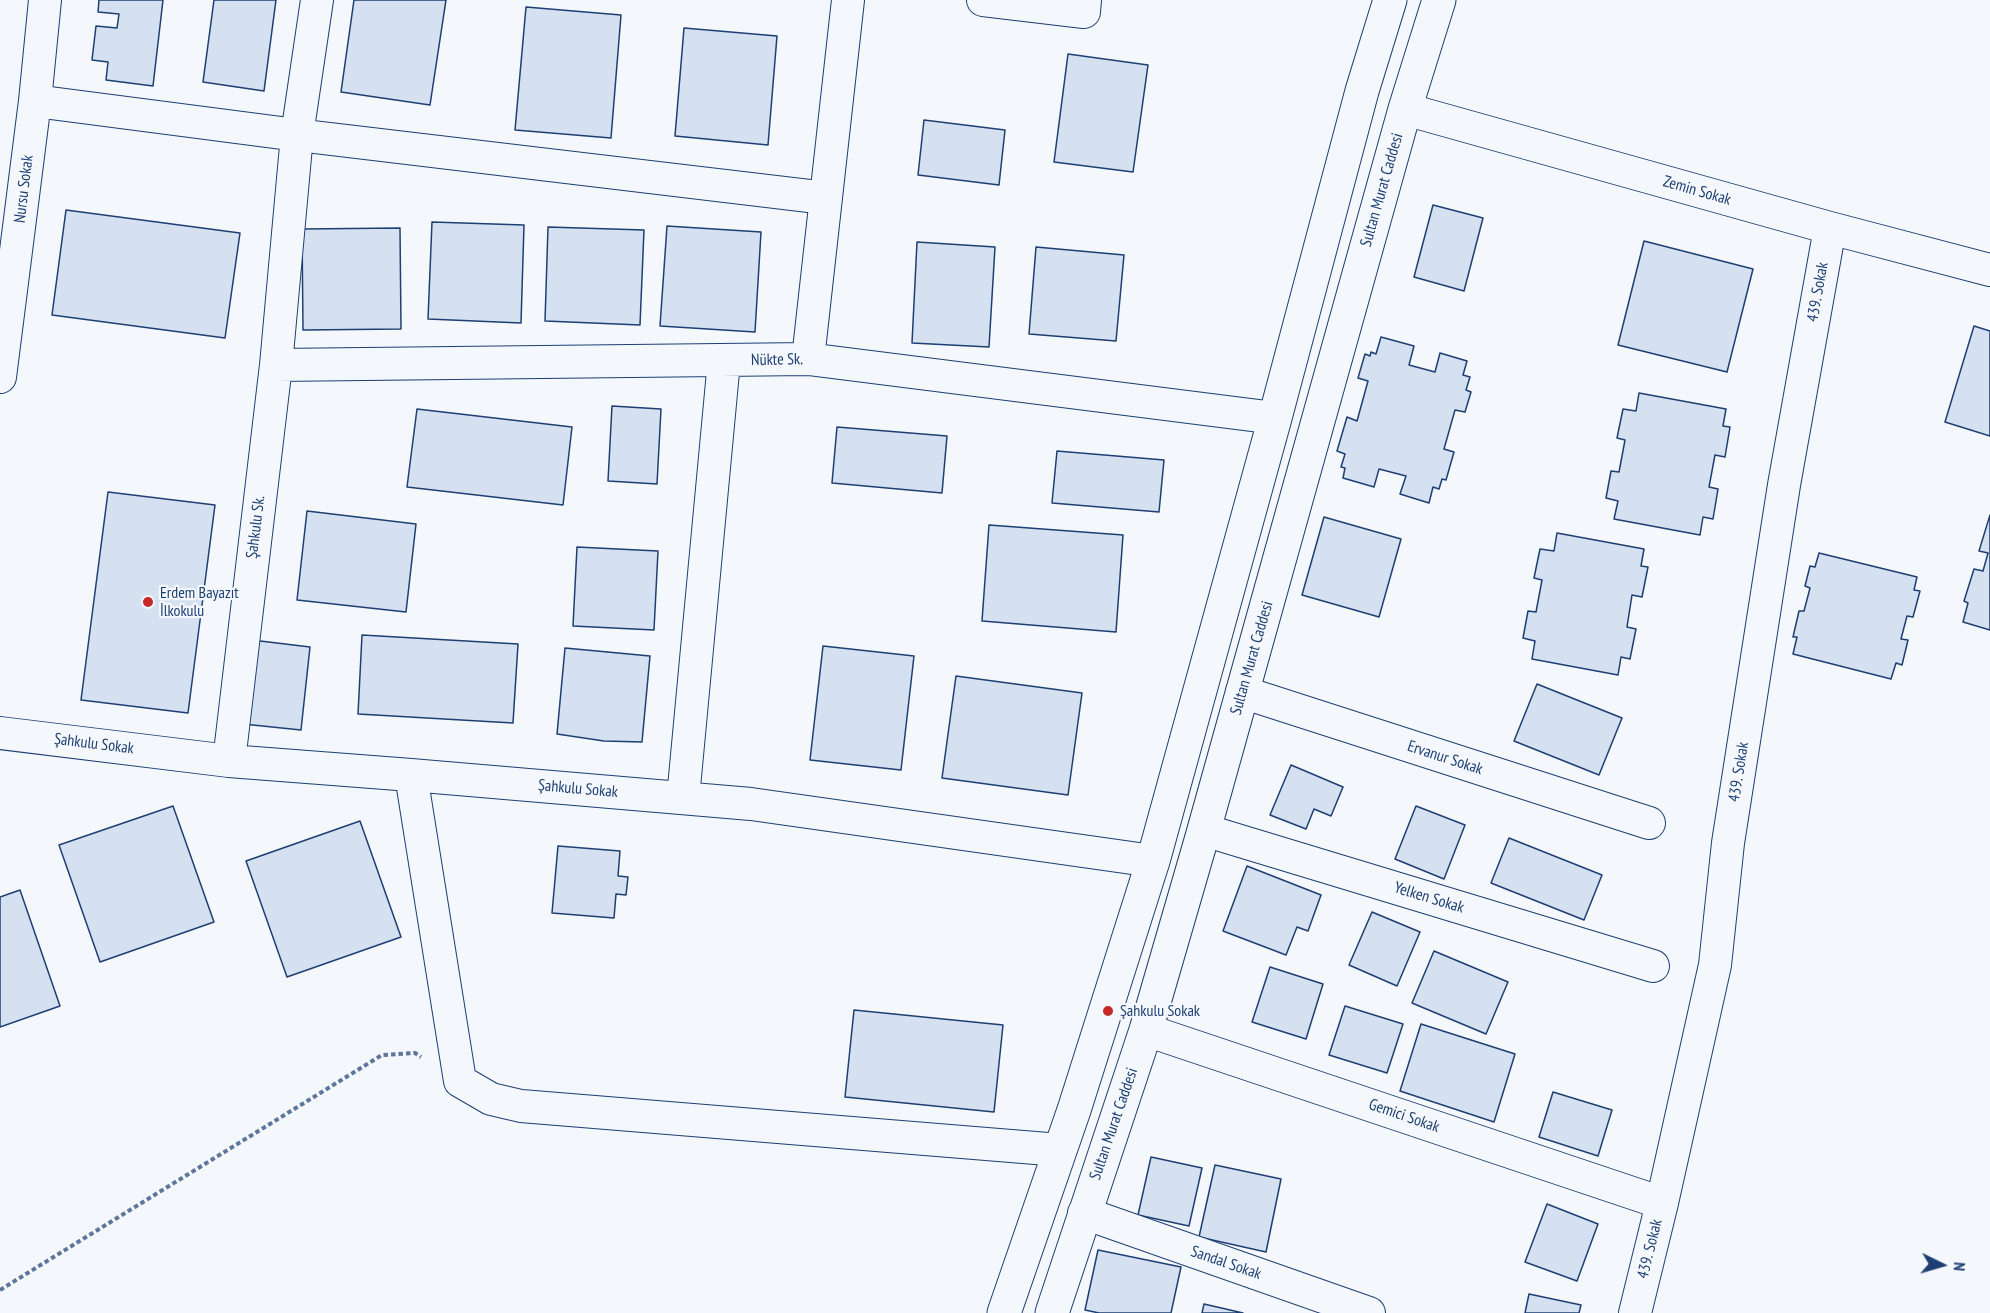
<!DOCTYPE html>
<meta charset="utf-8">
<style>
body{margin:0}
#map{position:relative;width:1990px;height:1313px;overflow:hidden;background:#f4f7fb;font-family:"PT Sans Narrow",sans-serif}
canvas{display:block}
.north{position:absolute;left:1912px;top:1235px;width:60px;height:60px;-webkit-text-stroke:4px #f4f7fb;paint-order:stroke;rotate:95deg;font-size:16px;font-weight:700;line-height:24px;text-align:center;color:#1d3f73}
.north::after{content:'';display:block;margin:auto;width:21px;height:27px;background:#1d3f73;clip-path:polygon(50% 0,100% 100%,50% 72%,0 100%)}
</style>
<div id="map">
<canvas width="1990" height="1313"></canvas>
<div class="north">N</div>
</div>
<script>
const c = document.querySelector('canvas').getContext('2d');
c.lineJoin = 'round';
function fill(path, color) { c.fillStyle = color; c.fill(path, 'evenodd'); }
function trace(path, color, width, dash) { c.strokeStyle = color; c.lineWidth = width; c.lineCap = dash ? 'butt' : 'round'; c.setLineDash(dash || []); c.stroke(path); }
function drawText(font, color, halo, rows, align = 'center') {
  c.font = font + ' "PT Sans Narrow",sans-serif'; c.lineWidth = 4.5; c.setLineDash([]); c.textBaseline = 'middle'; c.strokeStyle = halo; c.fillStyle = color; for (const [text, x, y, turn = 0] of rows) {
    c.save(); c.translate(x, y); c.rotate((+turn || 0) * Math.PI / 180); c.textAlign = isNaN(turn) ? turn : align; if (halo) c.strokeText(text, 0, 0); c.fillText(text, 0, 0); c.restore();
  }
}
const building = new Path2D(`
 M99 0H163L153 86 106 80 108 62 92 60 96 26 117 28 119 14 98 12Z
 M214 0H276L264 91 203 82Z
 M354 0H446L430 105 341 92Z
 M526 7 621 15 611 138 515 130Z
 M684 28 777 36 768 145 675 136Z
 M1068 54 1148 65 1133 172 1054 162Z
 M924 120 1005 130 999 185 918 175Z
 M1433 205 1483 218 1464 291 1414 277Z
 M66 210 240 233 225 338 52 315Z
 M432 222 524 225 521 323 428 319Z
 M667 226 761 232 755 332 660 326Z
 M548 227 644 230 640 325 545 321Z
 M400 228 401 329 303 330 302 229Z
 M1644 241 1753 269 1727 372 1618 345Z
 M917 242 995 247 989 347 912 343Z
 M1036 247 1124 255 1116 341 1029 334Z
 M1974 326 1990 331V436L1945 422Z
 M1381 337 1414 346 1409 365 1435 372 1440 353 1467 361 1463 375 1470 377 1466 390 1471 392 1465 412 1455 410 1444 449 1454 452 1446 480 1442 479 1439 489 1433 487 1429 503 1400 494 1406 476 1379 469 1374 487 1343 478 1345 468 1341 467 1345 454 1337 451 1347 417 1357 421 1368 381 1358 378 1365 354 1370 356 1371 352 1376 354Z
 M1639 393 1726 409 1723 426 1730 427 1725 457 1715 455 1709 487 1718 489 1713 519 1703 517 1700 535 1614 519 1618 501 1606 498 1611 471 1619 472 1625 440 1617 438 1623 409 1636 411Z
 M612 406 661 409 657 484 608 481Z
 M417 409 572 427 563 505 407 487Z
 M837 427 947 436 942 493 832 483Z
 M1057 451 1164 460 1159 512 1052 503Z
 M108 492 215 505 188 713 81 700Z
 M307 511 416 524 406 612 297 600Z
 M1990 515V630L1963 622 1968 603 1964 601 1974 569 1983 571 1988 553 1979 551Z
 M1324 517 1401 539 1379 617 1302 595Z
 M989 525 1123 535 1116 632 982 621Z
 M1557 533 1644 549 1641 566 1648 567 1642 597 1632 595 1627 627 1636 629 1630 659 1621 657 1618 675 1532 659 1535 641 1523 638 1528 611 1536 612 1542 580 1534 578 1540 549 1554 551Z
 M577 547 658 551 654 630 573 626Z
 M1819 553 1917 577 1914 590 1920 591 1913 617 1907 616 1901 639 1908 640 1902 665 1896 663 1891 679 1793 654 1797 637H1793L1799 611H1804L1810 588 1805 586 1810 566 1815 567Z
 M362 635 518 644 513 723 358 714Z
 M252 640 310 647 301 730 243 724Z
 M823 646 914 656 901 770 810 760Z
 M565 648 650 656 642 742 604 741 557 734Z
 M956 676 1082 693 1068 795 942 778Z
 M1537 684 1622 718 1599 775 1514 741Z
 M1291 765 1343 787 1331 816 1314 809 1306 829 1270 815Z
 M173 806 214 922 100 962 59 845Z
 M1416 806 1465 825 1444 879 1395 859Z
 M360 821 401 937 287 977 246 861Z
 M1509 838 1602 875 1584 920 1491 883Z
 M558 846 620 851 618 876 628 877 626 895 616 894 614 918 552 913Z
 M1247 866 1321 895 1308 931 1297 927 1286 955 1223 931Z
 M20 890 60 1006 0 1027V897Z
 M1372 912 1420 932 1397 986 1349 965Z
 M1434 951 1508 982 1486 1034 1412 1003Z
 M1270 967 1323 984 1306 1039 1252 1022Z
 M1345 1006 1403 1024 1387 1073 1329 1055Z
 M854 1010 1003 1025 994 1112 845 1097Z
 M1421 1024 1515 1054 1494 1122 1400 1091Z
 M1553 1092 1612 1110 1598 1156 1539 1137Z
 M1151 1157 1202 1168 1189 1226 1138 1215Z
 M1215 1165 1281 1179 1266 1252 1199 1237Z
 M1547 1204 1598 1224 1577 1281 1525 1262Z
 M1098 1250 1181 1267 1171 1313H1099L1085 1310Z
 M1529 1294 1581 1305 1579 1313H1525Z
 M1204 1304 1243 1313H1202Z`);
const path = new Path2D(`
 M0 1290 382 1055 415 1053 421 1057`);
const minor = new Path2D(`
 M983 0 1084 12 1085 0
 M35 101 297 135 826 198
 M1405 109 1830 228 1990 270
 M808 359 848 0
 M276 365 808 359 1275 418
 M0 377 35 101 45 0
 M1242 692 1649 823
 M0 733 229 761 411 775 751 804 1153 861
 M229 761 276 365 297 135 317 0
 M411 775 460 1081 491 1099 521 1106 1060 1150
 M683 798 724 361
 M1204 830 1653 966
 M1146 1030 1662 1203
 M1084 1213 1369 1313
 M1635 1313 1662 1203 1715 965 1728 843 1784 485 1830 228`);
const primary = new Path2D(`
 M1004 1313 1074 1110 1153 861 1275 418 1362 91 1390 0
 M1052 1313 1146 1030 1202 837 1405 109 1439 0`);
const markers = [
 [148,602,6,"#c62828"],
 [1108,1011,6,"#c62828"]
];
const streetNames = [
 ["Nursu Sokak",24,189,-83],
 ["Sultan Murat Caddesi",1382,190,-74],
 ["Zemin Sokak",1697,191,16],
 ["439. Sokak",1818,292,-80],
 ["Nükte Sk.",777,360,-1],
 ["Şahkulu Sk.",256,527,-83],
 ["Sultan Murat Caddesi",1252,658,-74],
 ["Şahkulu Sokak",94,744,7],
 ["Ervanur Sokak",1445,758,18],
 ["439. Sokak",1739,772,-81],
 ["Şahkulu Sokak",578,789,5],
 ["Yelken Sokak",1429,898,17],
 ["Gemici Sokak",1404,1116,19],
 ["Sultan Murat Caddesi",1114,1124,-71],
 ["439. Sokak",1650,1249,-76],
 ["Sandal Sokak",1226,1263,19]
];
const poiNames = [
 ["Erdem Bayazıt",160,593],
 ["İlkokulu",160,611],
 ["Şahkulu Sokak",1120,1011]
];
fill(building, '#d5e0f0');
trace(building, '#1d3f73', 1.5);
trace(minor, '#1d3f73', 34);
trace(primary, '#1d3f73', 35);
trace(path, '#5e769c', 4, [4.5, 3]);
trace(minor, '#f4f7fb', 32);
trace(primary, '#f4f7fb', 33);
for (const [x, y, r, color] of markers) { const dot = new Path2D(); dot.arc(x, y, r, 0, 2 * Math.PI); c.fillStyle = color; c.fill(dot); trace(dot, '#f4f7fb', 2); }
drawText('16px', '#1d3f73', '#f4f7fb', streetNames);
drawText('16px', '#1d3f73', '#f4f7fb', poiNames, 'left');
</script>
